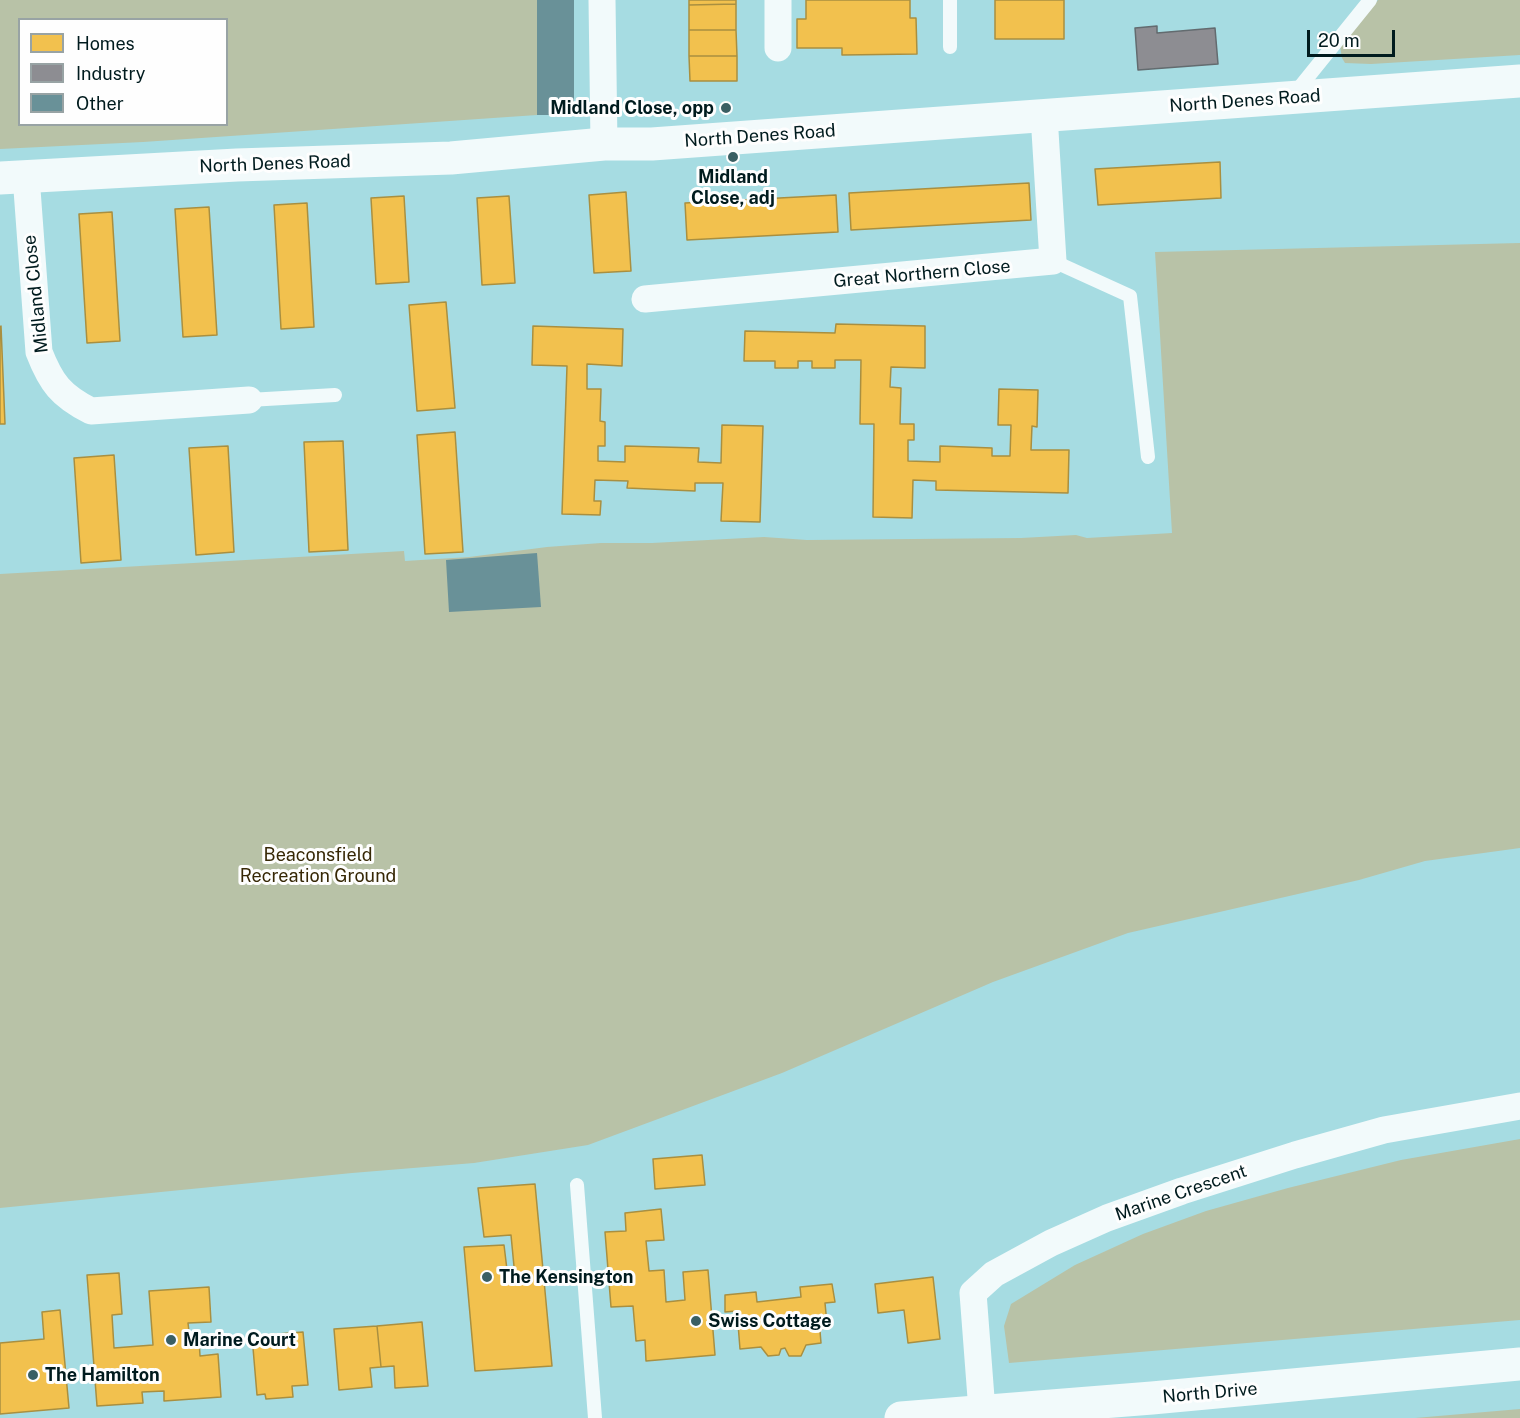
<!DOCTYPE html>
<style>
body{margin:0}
#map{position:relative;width:1520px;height:1418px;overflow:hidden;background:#a6dce2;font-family:"Public Sans",sans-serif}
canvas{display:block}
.legend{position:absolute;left:18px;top:18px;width:210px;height:108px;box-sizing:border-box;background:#fefefe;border:2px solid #98a3a4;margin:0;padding:8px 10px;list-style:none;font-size:18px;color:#001b1e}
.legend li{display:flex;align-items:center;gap:12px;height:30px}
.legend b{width:30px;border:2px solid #98a3a4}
.scale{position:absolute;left:1307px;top:30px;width:88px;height:27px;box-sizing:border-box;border:3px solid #001b1e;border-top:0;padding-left:8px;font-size:18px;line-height:21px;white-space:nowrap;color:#001b1e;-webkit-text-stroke:4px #fefefe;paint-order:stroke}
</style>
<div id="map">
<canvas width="1520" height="1418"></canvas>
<ul class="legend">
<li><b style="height:16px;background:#f2c14e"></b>Homes</li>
<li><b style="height:16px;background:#8d8d92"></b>Industry</li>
<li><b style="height:16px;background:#699198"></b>Other</li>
</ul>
<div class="scale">20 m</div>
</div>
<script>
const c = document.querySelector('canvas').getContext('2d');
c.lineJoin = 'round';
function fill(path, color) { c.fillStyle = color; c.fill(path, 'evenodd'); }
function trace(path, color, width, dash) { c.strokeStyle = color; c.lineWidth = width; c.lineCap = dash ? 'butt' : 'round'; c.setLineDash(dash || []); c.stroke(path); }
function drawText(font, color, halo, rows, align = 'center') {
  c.font = font + ' "Public Sans",sans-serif'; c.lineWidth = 6; c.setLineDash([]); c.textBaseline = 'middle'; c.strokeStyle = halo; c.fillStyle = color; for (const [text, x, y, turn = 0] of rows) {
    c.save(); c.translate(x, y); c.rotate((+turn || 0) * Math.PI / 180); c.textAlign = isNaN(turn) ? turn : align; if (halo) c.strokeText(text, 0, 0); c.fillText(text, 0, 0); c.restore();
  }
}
const green = new Path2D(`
 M0 0H537V115L143 142 0 149ZM20 20H226V124H20Z
 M1378 0H1520V55L1371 64 1345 63 1342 58 1340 46Z
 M1520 243V848L1425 861 1359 880 1128 933 993 982 782 1073 588 1145 474 1163 352 1173 0 1208V574L404 551 405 561 469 557 547 547 601 543H652L764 537 807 540 1021 538 1076 535 1087 538 1172 533 1155 252Z
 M1520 1139V1320L1009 1363 1004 1326 1011 1304 1075 1265 1143 1234 1206 1211 1288 1188 1401 1160Z
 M1520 1409V1418H1415Z`);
const homes = new Path2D(`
 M689 0H736V4L689 5Z
 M806 0H910V18H916L917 54 842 55V48H797V19H806Z
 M995 0H1064V39H995Z
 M736 4V30H689V5Z
 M689 30H736L737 56H689Z
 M689 56H737V81H690Z
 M1220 162 1221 198 1098 205 1095 169Z
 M1029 183 1031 220 851 230 849 193Z
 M626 192 631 271 594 273 589 195Z
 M836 195 838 232 687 240 685 203Z
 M404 196 409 282 376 284 371 198Z
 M509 196 515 283 482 285 477 198Z
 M307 203 314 327 281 329 274 205Z
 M209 207 217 335 183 337 175 209Z
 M112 212 120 341 87 343 79 214Z
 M446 302 455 408 417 411 409 305Z
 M836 324 925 326V368L891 367 890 387 901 388 900 424H914V440H908V461L940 462V446L992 448V456H1010L1011 425H998L999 389 1038 390 1037 427 1032 426 1031 450H1069L1068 493 936 490V481L913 480 912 518 873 517 874 424H860L861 360H835V368H812V361H798V368H775V361H744L745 331 835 333Z
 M1 326 5 424H0V327Z
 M533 326 623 329 622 366 587 364V389H601L600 421 605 422V446H598V461L625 462V446L699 448 698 462 721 463 722 425 763 426 760 522 721 521 723 483H695V491L627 488 628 481 595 480 594 501H601L600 515 562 514 567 366 532 365Z
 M455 432 463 552 425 554 417 435Z
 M343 441 348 550 309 552 304 442Z
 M228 446 234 552 196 555 189 448Z
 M114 455 121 560 81 563 74 458Z
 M702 1155 705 1185 655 1189 653 1159Z
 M535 1184 552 1366 475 1371 464 1247 504 1245 508 1278 515 1277 511 1235 484 1237 478 1188Z
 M661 1209 664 1240 646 1241 649 1271 664 1270 666 1302 685 1300 683 1272 708 1270 715 1355 646 1361 645 1340 636 1341 633 1306 611 1307 605 1232 626 1231 625 1213Z
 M119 1273 122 1314 112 1315 114 1348 153 1345 149 1291 209 1287 211 1322 188 1323 190 1340 199 1339 200 1356 218 1354 221 1397 164 1401V1391L142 1392 143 1403 97 1406 87 1275Z
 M933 1277 940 1339 908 1343 904 1310 878 1313 875 1284Z
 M832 1284 835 1302 825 1303 827 1324 820 1331 821 1343 806 1345 801 1356H789L785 1348 781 1349 779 1355 768 1356 761 1347 740 1349 737 1311 725 1312V1295L756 1292 757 1302 801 1297 800 1287Z
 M60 1310 69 1408 0 1414V1343L44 1339 42 1312Z
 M422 1322 428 1386 395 1388 394 1366 381 1367 377 1326Z
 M377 1326 381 1367 370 1368 372 1387 339 1390 334 1329Z
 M303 1332 308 1385 292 1386 293 1397 266 1399 265 1394 257 1395 252 1336Z`);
const industry = new Path2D(`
 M1157 26V33L1215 28 1218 64 1138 70 1135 28Z`);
const building = new Path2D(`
 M537 0H574V115H537Z
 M537 553 541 607 449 612 446 560Z`);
const lane = new Path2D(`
 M950 0V47
 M1295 93 1370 0
 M1053 261 1130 296 1148 457
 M249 400 335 395
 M577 1185 595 1418`);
const street = new Path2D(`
 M602 0 604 144
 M778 0V48
 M26 176 39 352C51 383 61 396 91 411L249 400
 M645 299 1053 261 1044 115
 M982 1411 973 1293 994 1274 1051 1243 1107 1218 1182 1191 1295 1155 1384 1130 1520 1106`);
const secondary = new Path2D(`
 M0 178 237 165 451 158 604 144H652L1520 81
 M901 1418 1152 1398 1520 1364`);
const markers = [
 [726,108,6,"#3a5f63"],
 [733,157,6,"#3a5f63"],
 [487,1277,6,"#3a5f63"],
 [696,1321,6,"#3a5f63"],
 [171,1340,6,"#3a5f63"],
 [33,1375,6,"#3a5f63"]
];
const streetNames = [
 ["North Denes Road",1245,101,-4],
 ["North Denes Road",760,136,-4],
 ["North Denes Road",275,164,-2],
 ["Great Northern Close",922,274,-5],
 ["Midland Close",36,294,-96],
 ["Marine Crescent",1181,1193,-19],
 ["North Drive",1210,1393,-5]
];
const poiNames = [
 ["Midland Close, opp",714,108,"right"],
 ["Midland",733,177,"center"],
 ["Close, adj",733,198,"center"],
 ["The Kensington",499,1277],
 ["Swiss Cottage",708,1321],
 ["Marine Court",183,1340],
 ["The Hamilton",45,1375]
];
const parkNames = [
 ["Beaconsfield",318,855],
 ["Recreation Ground",318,876]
];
fill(green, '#b8c2a7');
fill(homes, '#f2c14e');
trace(homes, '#a98f40', 1.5);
fill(industry, '#8d8d92');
trace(industry, '#636b6f', 1.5);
fill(building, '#699198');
trace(lane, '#f2fafb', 14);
trace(street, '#f2fafb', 27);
trace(secondary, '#f2fafb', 33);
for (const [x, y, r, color] of markers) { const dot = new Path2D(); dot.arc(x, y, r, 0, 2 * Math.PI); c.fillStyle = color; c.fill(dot); trace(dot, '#fefefe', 2); }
drawText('18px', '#001b1e', '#fefefe', streetNames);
drawText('bold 18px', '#001b1e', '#fefefe', poiNames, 'left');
drawText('18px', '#362705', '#fefefe', parkNames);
</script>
